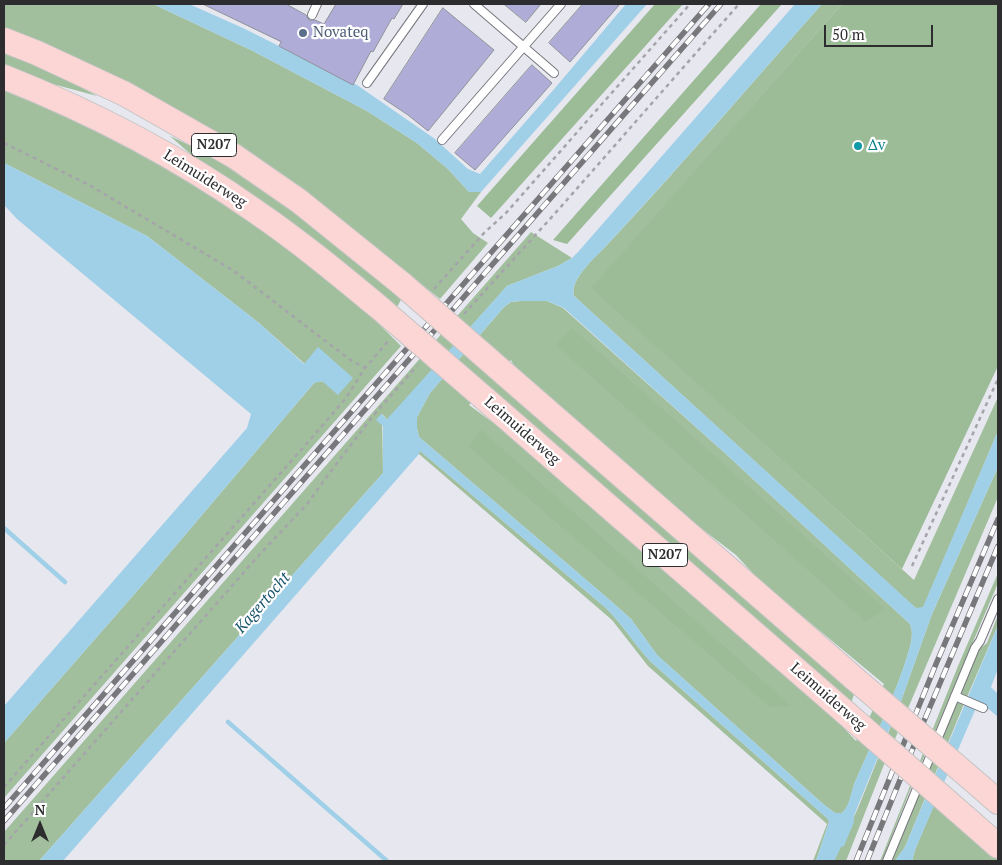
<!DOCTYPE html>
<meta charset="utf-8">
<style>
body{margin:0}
#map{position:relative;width:1002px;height:865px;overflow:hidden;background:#e7e7ef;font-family:"PT Serif",serif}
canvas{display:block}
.frame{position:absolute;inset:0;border:5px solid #2d2d30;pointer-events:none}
.north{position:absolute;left:15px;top:800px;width:50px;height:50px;-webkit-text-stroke:4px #fff;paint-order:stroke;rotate:0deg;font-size:14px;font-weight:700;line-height:20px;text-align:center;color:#2d2d30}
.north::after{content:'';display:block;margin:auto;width:18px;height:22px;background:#2d2d30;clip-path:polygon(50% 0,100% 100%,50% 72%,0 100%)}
.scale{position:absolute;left:824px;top:25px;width:109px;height:22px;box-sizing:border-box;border:2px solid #2d2d30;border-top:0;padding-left:6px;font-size:15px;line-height:18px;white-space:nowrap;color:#2d2d30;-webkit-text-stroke:4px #fff;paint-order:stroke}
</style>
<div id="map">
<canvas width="1002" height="865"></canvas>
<div class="frame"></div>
<div class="north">N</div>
<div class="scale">50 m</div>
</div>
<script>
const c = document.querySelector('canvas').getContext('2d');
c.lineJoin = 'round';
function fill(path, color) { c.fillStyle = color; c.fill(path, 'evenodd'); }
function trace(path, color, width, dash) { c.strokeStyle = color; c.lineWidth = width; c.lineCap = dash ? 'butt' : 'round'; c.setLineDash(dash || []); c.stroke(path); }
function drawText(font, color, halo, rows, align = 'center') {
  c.font = font + ' "PT Serif",serif'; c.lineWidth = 4.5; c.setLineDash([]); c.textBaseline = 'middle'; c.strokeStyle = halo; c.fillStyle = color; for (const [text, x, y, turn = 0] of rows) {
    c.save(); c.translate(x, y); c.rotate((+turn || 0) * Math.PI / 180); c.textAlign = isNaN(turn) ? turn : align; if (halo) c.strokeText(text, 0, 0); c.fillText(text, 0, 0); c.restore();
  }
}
const green = new Path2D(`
 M4 4H153L253 51 367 111 417 143 448 169 469 192H481L461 219 473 233 488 243 440 299 349 226 252 155 137 88 44 43 4 28Z
 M822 4H842L592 288 914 580 998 397V431L923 608H916L911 604 574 296C569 280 596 256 607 245 681 166 751 84 822 4Z
 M4 48 23 55 97 96 27 77 4 69Z
 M4 87 107 134 261 224 362 307 401 346 4 798V743L151 575 314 383 318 381 325 382 259 323 147 236 4 163Z
 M170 136 240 169 402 298 396 309 212 173Z
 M531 232 572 258 558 266 507 286 388 420 382 414 383 473 39 861H4V832Z
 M521 301H547L563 308 727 455 910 624C913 632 912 639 910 647 897 693 874 738 855 782 851 792 850 807 842 813H835L823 804 657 655 631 619 612 602 419 437 417 428V417L430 393 504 307 511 302ZM511 360 518 374 659 496 736 555 761 582 884 684 871 714 856 741 829 712 499 427 469 405 485 387 850 707 855 691 494 377Z
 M419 450 606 608C623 625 635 645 651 662L828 819 829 822 816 861H813L827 824 648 666 612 620 419 454Z
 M998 467V497L883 767 846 861H834L858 808 901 701 932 614Z
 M998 573V583L910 790 882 861H880L958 666Z
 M998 615V625L967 697 959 693 978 650 987 643Z
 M956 701 964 704 905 847 895 861H891Z
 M934 805 998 860V861H912L915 850Z`);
const forest = new Path2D(`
 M655 4H683L491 218 477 206Z
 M761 4H782L567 244 553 240Z
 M842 4H998V366L902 569 591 288Z
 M572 328 885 609 866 622 556 345Z
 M481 430 791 706 770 707 469 447Z`);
const water = new Path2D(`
 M153 4H189L243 28 357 85 435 139 468 169 480 174 555 88 626 4H647L481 192H469L448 169 417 143 367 111 253 51Z
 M795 4H822C750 85 679 168 605 247 594 259 569 280 574 296L916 608 923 607 998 431V467L932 614 901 701 859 803 854 816V822L844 846 841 847 834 861H816L829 822 828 819 651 662C635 645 623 625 606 608L420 451 419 454 63 861H39L383 473V426L376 420 381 414 388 420V418L507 286 558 266 572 258 578 252ZM519 301H547L564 308 727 455 910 624C913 632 912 639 910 647 897 693 874 738 855 782 851 792 850 806 842 813H835L823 804 657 655 631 619 612 602 419 437 417 428V417L430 393 504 307 511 302Z
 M4 163 147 236 259 323 304 364 318 347 353 378 338 395 322 381 314 383 151 575 4 743V706L247 428 251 414 17 219 4 205Z
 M998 625V669L991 687 998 694V717L979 701 915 850 912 861H895L905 847Z`);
const stream = new Path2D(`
 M4 528 65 582
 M228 722 387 861`);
const building = new Path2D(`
 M203 4H286L306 15 309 20H315L324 24 336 4H403L394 19 392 18 373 52 371 51 353 85 279 46 281 42Z
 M504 4H541L526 22Z
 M583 4H620L570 62 549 43Z
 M443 8 494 50 428 131 408 115 384 99Z
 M532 65 552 83 475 170 455 153Z`);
const path = new Path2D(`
 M4 143 89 185 234 271 349 359 365 368
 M434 289 484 233 506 213 690 4
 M464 314 559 209 739 4
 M912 566 998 379
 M4 787 316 433 346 398 365 368 389 340
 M4 845 260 554 308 503 328 475 373 416 417 366`);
const service = new Path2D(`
 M474 4 554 73
 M312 15 317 4
 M367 83 423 4
 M442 140 561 4
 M955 696 983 708
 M887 861 975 648 980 641 998 599`);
const primary = new Path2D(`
 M4 40 37 53 125 94 234 156 299 201 402 284
 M4 77C92 112 177 156 255 211 299 241 340 275 381 309
 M505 374 855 679
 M484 398 846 713
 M982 788 998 802
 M965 817 998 846`);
const rail = new Path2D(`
 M4 808 709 4
 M4 821 721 4
 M856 861 936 664 998 519
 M867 861 924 721 998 546`);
const primaryBridge = new Path2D(`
 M402 284 505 374
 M381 309 484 398
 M855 679 982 788
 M846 713 965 817`);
const markers = [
 [303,33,5,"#5c6f8a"],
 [858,146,5,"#0f9aa8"]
];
const shields = [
 [214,145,45],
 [665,555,45]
];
const shieldNames = [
 ["N207",214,145],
 ["N207",665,555]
];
const serviceNames = [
 ["Novateq",313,33]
];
const cultureNames = [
 ["∆v",868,146]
];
const streetNames = [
 ["Leimuiderweg",205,179,32],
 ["Leimuiderweg",522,431,41],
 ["Leimuiderweg",828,697,41]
];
const waterNames = [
 ["Kagertocht",263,603,-49]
];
fill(green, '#a1bf9c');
fill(forest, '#9cbb97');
fill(water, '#a0d0e8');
trace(stream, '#a0d0e8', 4.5);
fill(building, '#afadd7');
trace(building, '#919199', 1);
trace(service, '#76767d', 10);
trace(primary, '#c4c4c5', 26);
trace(path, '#a4a4aa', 2.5, [4, 4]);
trace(service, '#fff', 8);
trace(primary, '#fcd6d4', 24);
trace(rail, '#77777c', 5.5);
trace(rail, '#fff', 4, [11]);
trace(primaryBridge, '#c4c4c5', 26, []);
trace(primaryBridge, '#fcd6d4', 24);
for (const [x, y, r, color] of markers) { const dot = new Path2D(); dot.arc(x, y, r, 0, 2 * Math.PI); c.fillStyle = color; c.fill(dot); trace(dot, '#fff', 2); }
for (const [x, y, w] of shields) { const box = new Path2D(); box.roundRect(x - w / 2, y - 11.5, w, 23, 4); c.fillStyle = '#fff'; c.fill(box); trace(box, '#2d2d30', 1); }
drawText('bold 14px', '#2d2d30', null, shieldNames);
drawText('15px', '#4e5e75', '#fff', serviceNames, 'left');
drawText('15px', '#0d838f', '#fff', cultureNames, 'left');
drawText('15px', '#2d2d30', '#fff', streetNames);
drawText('italic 16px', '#1a556e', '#fff', waterNames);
</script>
